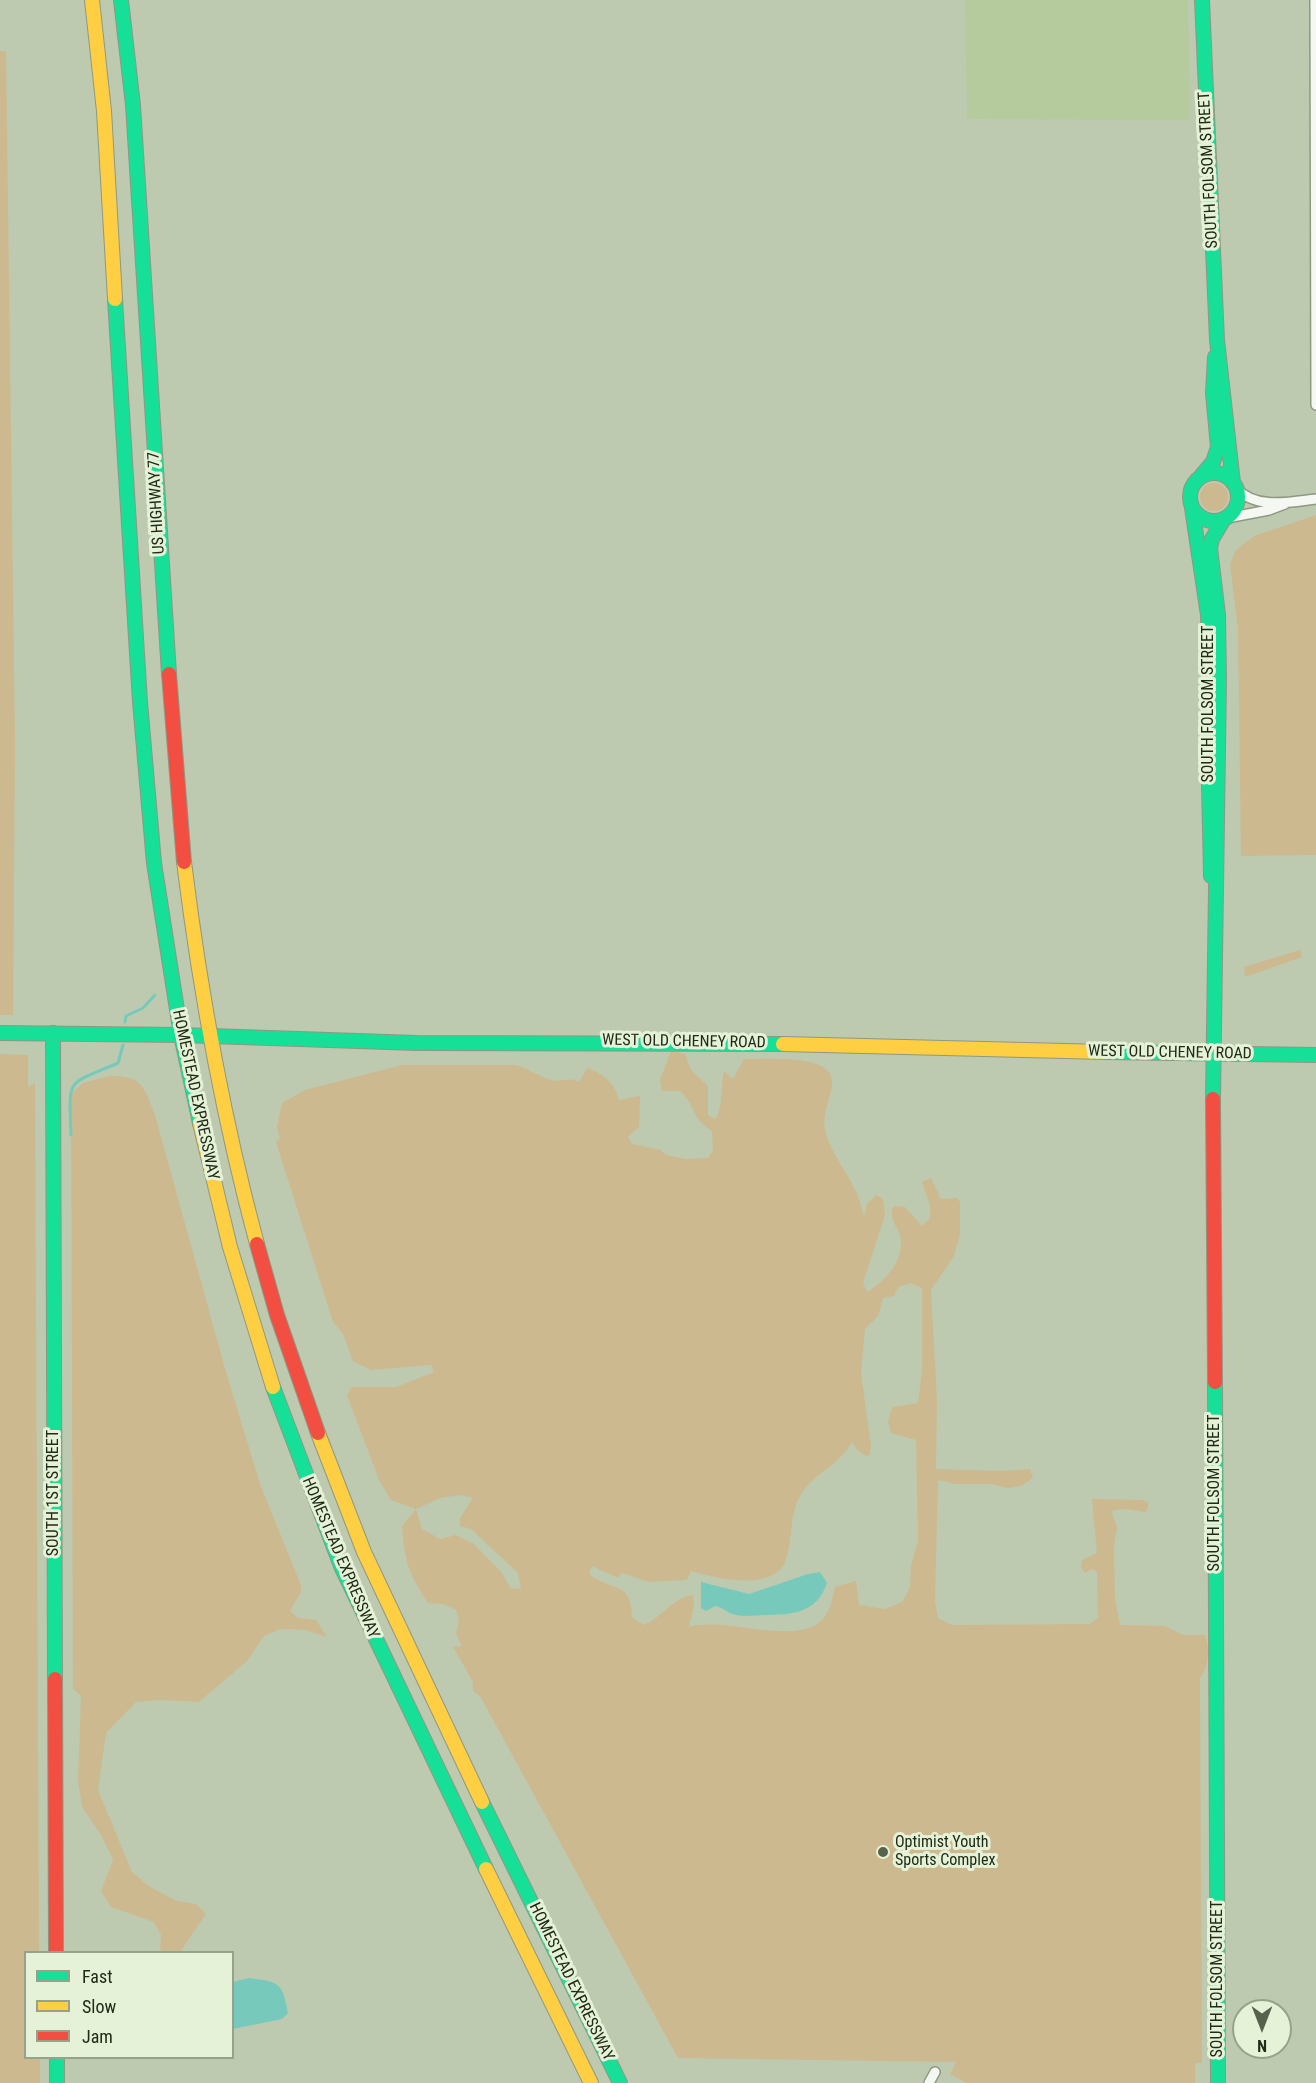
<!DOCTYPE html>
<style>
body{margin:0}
#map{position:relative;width:1316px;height:2083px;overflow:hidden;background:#bdcaaf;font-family:"Roboto Condensed",sans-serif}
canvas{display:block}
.legend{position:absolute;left:24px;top:1951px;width:210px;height:108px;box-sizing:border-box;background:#e5f2d8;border:2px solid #96a28a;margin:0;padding:8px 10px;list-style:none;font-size:18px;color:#202a16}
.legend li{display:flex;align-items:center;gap:12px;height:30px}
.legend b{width:30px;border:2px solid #96a28a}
.north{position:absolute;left:1232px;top:1999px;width:60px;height:60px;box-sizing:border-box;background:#e5f2d8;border:2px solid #96a28a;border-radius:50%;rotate:180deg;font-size:16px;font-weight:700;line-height:24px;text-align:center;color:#202a16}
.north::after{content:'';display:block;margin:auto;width:21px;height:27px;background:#57624c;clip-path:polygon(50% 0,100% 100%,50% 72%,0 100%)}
</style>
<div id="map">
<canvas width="1316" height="2083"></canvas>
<ul class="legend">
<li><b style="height:8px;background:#16e098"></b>Fast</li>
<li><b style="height:8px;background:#ffcf43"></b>Slow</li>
<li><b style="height:8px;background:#f24e42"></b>Jam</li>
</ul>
<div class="north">N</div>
</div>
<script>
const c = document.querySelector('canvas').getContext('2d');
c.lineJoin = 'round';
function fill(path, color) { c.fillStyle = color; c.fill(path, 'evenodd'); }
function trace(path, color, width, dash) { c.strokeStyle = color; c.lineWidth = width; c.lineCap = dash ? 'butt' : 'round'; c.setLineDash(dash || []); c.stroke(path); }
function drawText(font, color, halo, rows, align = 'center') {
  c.font = font + ' "Roboto Condensed",sans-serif'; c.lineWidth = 6; c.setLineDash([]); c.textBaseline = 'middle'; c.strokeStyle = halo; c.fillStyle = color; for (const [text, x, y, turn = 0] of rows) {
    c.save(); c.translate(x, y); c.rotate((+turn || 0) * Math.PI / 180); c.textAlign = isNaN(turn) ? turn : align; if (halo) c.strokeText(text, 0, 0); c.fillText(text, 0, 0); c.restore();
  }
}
const built = new Path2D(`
 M965 0H1188L1190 120 967 119Z`);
const green = new Path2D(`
 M0 51H6L15 744 13 1015H0Z
 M1200 497a14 14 0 1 1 28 0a14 14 0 1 1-28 0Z
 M1316 515V855L1241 856 1238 630 1230 564 1236 550 1254 536Z
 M1300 950 1302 957 1245 977 1244 967Z
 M671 1051 685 1054 691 1070 708 1086V1115L715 1119C724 1108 720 1086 724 1071L733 1079 744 1059C763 1060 830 1053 832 1080 833 1097 820 1113 826 1134 836 1165 858 1182 864 1217L867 1204 876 1195 883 1199 885 1215 863 1283 867 1292C885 1282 906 1258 900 1235 896 1223 891 1224 892 1208L896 1206 905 1207 922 1226 930 1218V1205L922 1182 931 1178 941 1199 957 1198 960 1202V1234L954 1256 931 1290 937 1401 936 1469 1002 1471 1030 1469 1033 1478 1021 1486 1007 1488 991 1484H956L938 1480 935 1602 938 1618 952 1625 1090 1624 1098 1618 1097 1572 1093 1569 1085 1573 1081 1567 1082 1560 1097 1553 1092 1499 1143 1500 1149 1503 1146 1512 1124 1509 1111 1511 1117 1527 1114 1546 1115 1600 1120 1625 1165 1626 1183 1635H1205C1210 1648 1209 1668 1200 1678L1202 2063H1195V2083H966L950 2074 956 2062 678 2058 480 1696 473 1691V1682L453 1647 462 1646 456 1634 459 1621 456 1610 443 1604 428 1603C408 1572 405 1563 402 1526L416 1509 391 1500 379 1480 347 1395 352 1387H396L434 1372 431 1365 371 1370 353 1361 343 1334 333 1322 276 1142 280 1138 277 1127 282 1103 305 1090 402 1065H515C528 1068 538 1076 551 1080 561 1083 569 1076 579 1082L587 1068C603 1073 615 1083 619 1100L640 1096 639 1127 628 1137 632 1144 661 1150 666 1155 686 1159 708 1158 713 1150 712 1131C690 1117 697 1107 680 1091H662L660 1080ZM911 1283 922 1288V1371L918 1403 892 1407 888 1422 891 1433 916 1440 918 1540 911 1566 910 1588 902 1602 885 1609 859 1605 856 1581 835 1587C832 1598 830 1613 821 1621 793 1646 726 1616 689 1627L694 1606 693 1595C672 1598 663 1617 644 1625L632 1617C631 1580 614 1593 589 1574L592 1566 618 1578 622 1573 649 1582 687 1580 691 1571C713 1578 773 1592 785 1562 794 1538 788 1513 803 1491 817 1472 840 1464 852 1442L858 1451 869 1457 871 1446 861 1373 865 1329 878 1316 883 1298 894 1296 898 1287ZM460 1495 473 1498 460 1518V1526L471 1529 518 1573 521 1589 510 1588 502 1573 474 1544 456 1535 440 1539 422 1529 416 1509 440 1498Z
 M0 1054 28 1055V1087L35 1083 39 1952H26V2058H40V2083H0Z
 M109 1076C144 1076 143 1086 155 1115L224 1365 260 1484 301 1585V1592L290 1611 298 1618 316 1620 327 1637 305 1630 281 1629 264 1636 247 1661 199 1702 159 1700 136 1702 106 1733 98 1790 132 1872 150 1887 177 1901 196 1904 206 1914 180 1952H160L161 1935 154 1922 111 1907 101 1891 113 1860 101 1835 82 1807 78 1781 81 1696 73 1689 71 1094 83 1083Z`);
const water = new Path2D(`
 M820 1572 827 1583C817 1613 792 1615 765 1615 756 1615 745 1617 736 1615 728 1614 723 1607 715 1606L706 1611 701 1608V1582L749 1594 808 1574Z
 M249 1978C280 1982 282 1982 288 2013L282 2019 233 2029V1982Z`);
const stream = new Path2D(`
 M125 1022 126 1016 143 1008 155 995
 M71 1135C69 1076 65 1086 118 1063L123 1045`);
const street = new Path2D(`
 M1315 0 1316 405
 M1236 488C1256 510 1290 502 1316 499
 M1227 518 1269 510 1285 504
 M929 2083 935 2072`);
const fast = new Path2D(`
 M121 0 133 105 169 674
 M1202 0 1217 340 1233 483
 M115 299 140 702 154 863 181 1035 200 1123
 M1190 497a24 24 0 1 1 48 0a24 24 0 1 1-48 0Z
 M1201 476 1213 462 1218 447 1213 393 1215 357
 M1192 508 1208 615 1209 651
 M1209 784 1211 876
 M0 1033 181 1035 417 1043 783 1044
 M53 1033 55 1679
 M1105 1052 1316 1055
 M1213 1099 1219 679 1218 615 1210 548 1212 539 1224 519
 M1215 1382 1218 2083
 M273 1387 341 1566 486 1869
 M482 1802 620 2083
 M57 2058V2083`);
const slow = new Path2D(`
 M92 0 104 111 115 299
 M184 862C200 991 223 1118 257 1244
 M783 1044 1105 1052
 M200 1123 230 1247 273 1387
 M318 1433 364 1552 482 1802
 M486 1869 591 2083`);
const jam = new Path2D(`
 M169 674 184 862
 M1213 1099 1215 1382
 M257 1244 277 1315 318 1433
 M55 1679 56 1952`);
const markers = [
 [883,1852,6,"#57624c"]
];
const streetNames = [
 ["SOUTH FOLSOM STREET",1209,170,-93],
 ["US HIGHWAY 77",157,503,-93],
 ["SOUTH FOLSOM STREET",1209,704,-90],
 ["WEST OLD CHENEY ROAD",684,1042,1],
 ["WEST OLD CHENEY ROAD",1170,1053,1],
 ["HOMESTEAD EXPRESSWAY",195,1095,78],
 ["SOUTH 1ST STREET",54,1493,-90],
 ["SOUTH FOLSOM STREET",1215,1493,-90],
 ["HOMESTEAD EXPRESSWAY",340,1558,67],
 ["SOUTH FOLSOM STREET",1218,1979,-90],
 ["HOMESTEAD EXPRESSWAY",571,1982,64]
];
const poiNames = [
 ["Optimist Youth",895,1843],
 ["Sports Complex",895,1861]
];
fill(built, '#b5cb9e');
fill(green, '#cdb98f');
fill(water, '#77c9bc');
trace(stream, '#77c9bc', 3);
trace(street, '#8e9882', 12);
trace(fast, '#8e9882', 16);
trace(slow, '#8e9882', 16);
trace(jam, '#8e9882', 16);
trace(street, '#f5f7f3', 9);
trace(fast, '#16e098', 14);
trace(slow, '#ffcf43', 14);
trace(jam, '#f24e42', 14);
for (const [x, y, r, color] of markers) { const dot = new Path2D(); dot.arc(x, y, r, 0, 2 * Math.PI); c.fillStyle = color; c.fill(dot); trace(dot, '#e5f2d8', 2); }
drawText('16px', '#202a16', '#e5f2d8', streetNames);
drawText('16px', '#202a16', '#e5f2d8', poiNames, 'left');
</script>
